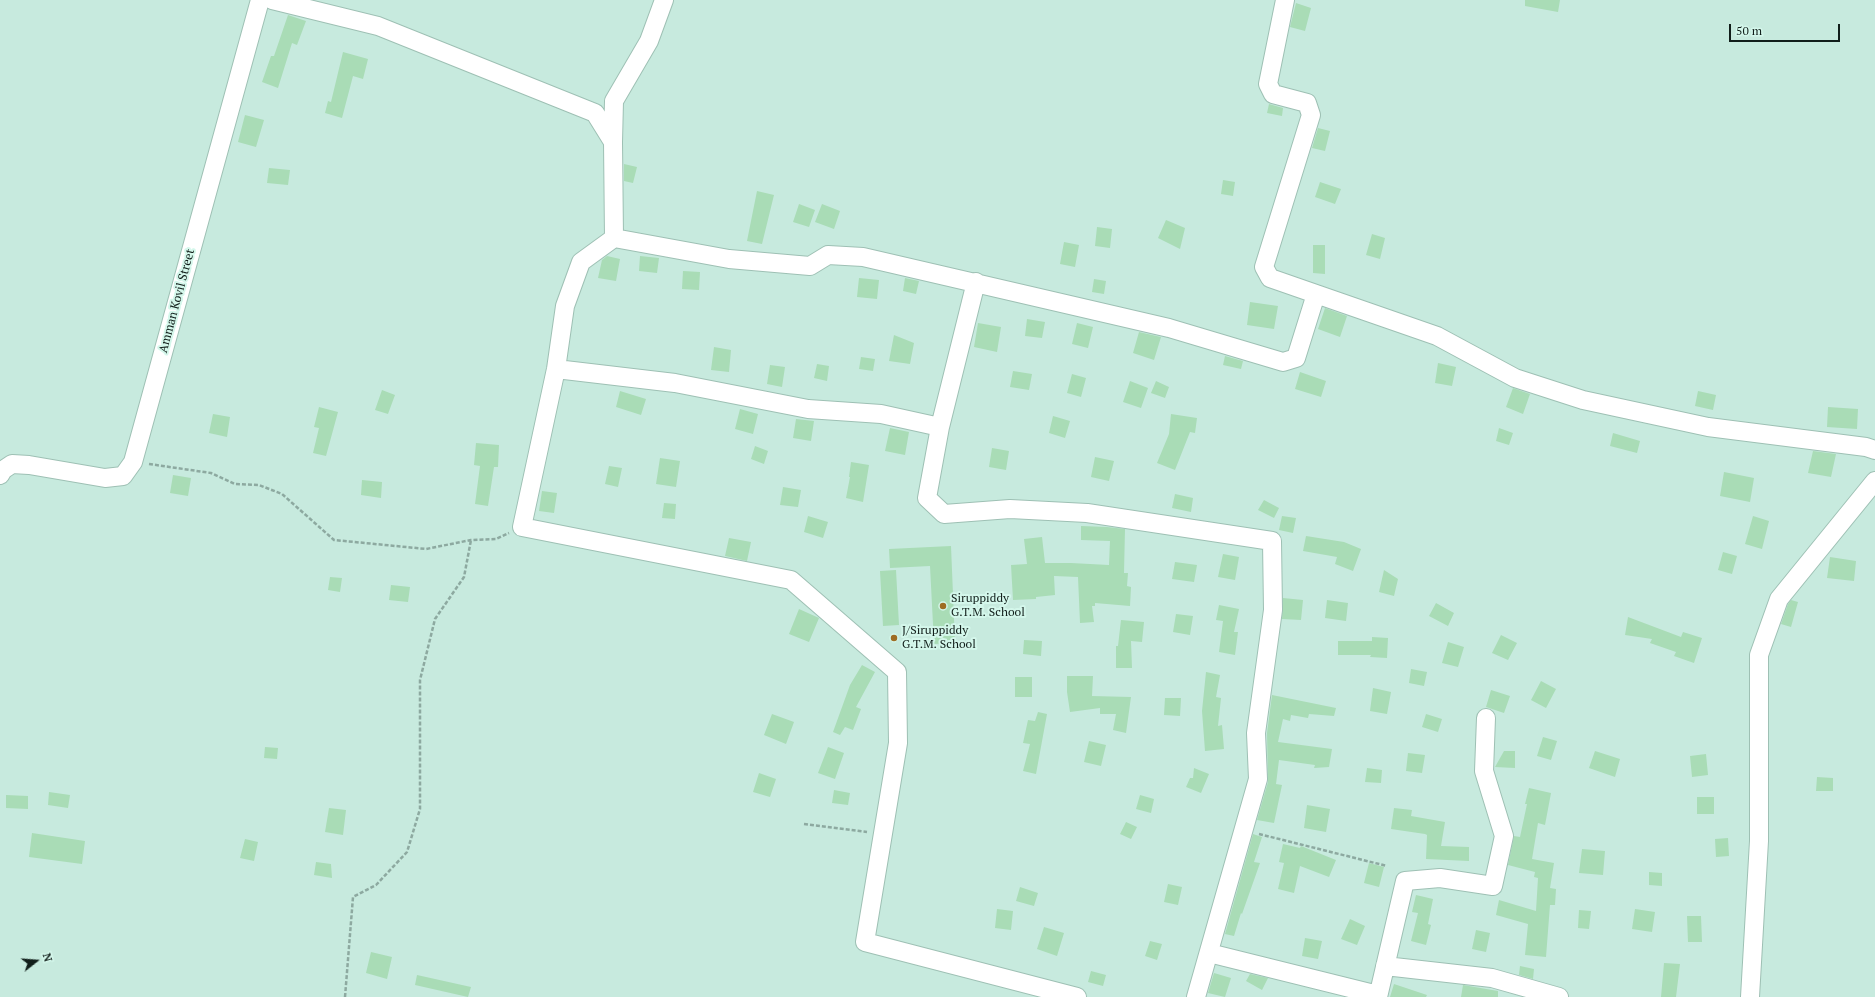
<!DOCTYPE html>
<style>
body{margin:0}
#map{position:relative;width:1875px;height:997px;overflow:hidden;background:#c7eade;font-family:"PT Serif",serif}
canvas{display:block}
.north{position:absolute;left:16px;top:941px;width:40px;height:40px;-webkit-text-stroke:3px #d4f7eb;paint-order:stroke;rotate:73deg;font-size:11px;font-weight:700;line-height:16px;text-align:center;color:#111e1a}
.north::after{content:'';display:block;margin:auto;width:14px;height:18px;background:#111e1a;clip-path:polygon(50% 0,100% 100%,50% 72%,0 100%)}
.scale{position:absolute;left:1729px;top:24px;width:111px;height:18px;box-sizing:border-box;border:2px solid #111e1a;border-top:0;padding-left:5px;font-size:12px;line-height:14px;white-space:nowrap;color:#111e1a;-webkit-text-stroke:3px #d4f7eb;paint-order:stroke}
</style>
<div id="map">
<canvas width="1875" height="997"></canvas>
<div class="north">N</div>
<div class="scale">50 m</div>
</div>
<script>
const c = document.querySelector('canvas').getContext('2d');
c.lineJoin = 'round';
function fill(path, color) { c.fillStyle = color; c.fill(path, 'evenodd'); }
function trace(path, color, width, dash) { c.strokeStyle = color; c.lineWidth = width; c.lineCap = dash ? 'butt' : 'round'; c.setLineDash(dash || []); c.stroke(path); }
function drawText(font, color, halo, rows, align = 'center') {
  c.font = font + ' "PT Serif",serif'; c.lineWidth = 4; c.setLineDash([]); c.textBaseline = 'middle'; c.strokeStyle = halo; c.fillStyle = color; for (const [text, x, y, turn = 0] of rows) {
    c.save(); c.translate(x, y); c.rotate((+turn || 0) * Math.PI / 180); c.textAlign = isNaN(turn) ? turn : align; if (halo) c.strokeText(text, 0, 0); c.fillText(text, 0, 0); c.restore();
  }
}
const building = new Path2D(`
 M1525 0H1560L1558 12 1525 6Z
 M1296 3 1311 8 1305 31 1290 27Z
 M288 15 306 21 297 45 292 43 278 88 262 82 271 56H274Z
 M343 52 368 59 363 79 353 76 342 118 325 113 328 101 331 102Z
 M1269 104 1283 108 1282 116 1267 113Z
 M245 115 264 120 256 147 238 142Z
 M1318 128 1330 131 1325 151 1312 148Z
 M624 164 637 167 633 183 624 181Z
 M269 168 290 170 288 185 267 183Z
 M1223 180 1235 182 1233 196 1221 194Z
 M1320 182 1341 189 1335 204 1315 197Z
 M757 191 774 195 762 244 747 241Z
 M799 204 815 210 809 227 793 222Z
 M822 204 840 211 834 229 815 222Z
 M1166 220 1185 228 1180 249 1158 238Z
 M1097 227 1112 229 1110 248 1095 246Z
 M1372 234 1385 238 1380 259 1366 255Z
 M1064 242 1079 245 1075 267 1060 264Z
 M1313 245H1325V274L1313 273Z
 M607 256 620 259 616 281 598 278 602 260Z
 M640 256 659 258 657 273 639 271Z
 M683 271 700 272 699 290 682 289Z
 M859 278 879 280 877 299 857 297Z
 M905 278 919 281 916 294 903 291Z
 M1094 279 1106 281 1104 294 1092 292Z
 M1250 302 1278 306 1274 329 1247 325Z
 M1325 308 1347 316 1340 337 1318 329Z
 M1027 319 1045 322 1042 338 1025 336Z
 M978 323 1001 327 997 352 974 347Z
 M1077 323 1093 327 1088 348 1072 344Z
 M1139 332 1161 337 1154 360 1133 353Z
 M894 335 914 343 910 364 889 361Z
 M714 347 731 350 729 372 711 370Z
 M1225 356 1243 361 1241 369 1223 365Z
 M861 357 875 359 873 371 859 369Z
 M1438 363 1456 367 1452 386 1435 383Z
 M817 364 829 366 827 381 814 378Z
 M770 365 785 367 782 387 767 384Z
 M1013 371 1032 374 1029 390 1010 387Z
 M1300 372 1326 381 1321 397 1295 389Z
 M1072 374 1086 378 1081 397 1067 393Z
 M1130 381 1148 388 1141 408 1123 402Z
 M1156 381 1169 387 1165 398 1151 393Z
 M1513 388 1530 394 1523 414 1506 407Z
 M382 390 395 395 388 414 375 410Z
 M620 391 646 399 641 415 616 407Z
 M1698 391 1716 395 1713 410 1695 406Z
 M319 407 338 412 326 456 313 453 319 428 314 427Z
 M1828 407 1858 409 1857 429 1827 427Z
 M740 409 758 414 753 434 735 429Z
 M213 414 230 417 227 437 209 433Z
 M1171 414 1197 418 1195 433 1190 432 1175 470 1157 463 1169 434Z
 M1053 416 1070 421 1065 438 1049 433Z
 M796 419 814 421 811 441 793 438Z
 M890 428 909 432 905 455 885 451Z
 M1499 428 1513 433 1509 445 1496 441Z
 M1613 433 1640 441 1637 453 1610 446Z
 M476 443 499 445 498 467H494L488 506 475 504 480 466 474 465Z
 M755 446 768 451 764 464 751 459Z
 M992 448 1009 451 1006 470 989 467Z
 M1813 451 1836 454 1831 477 1808 473Z
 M1095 457 1114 461 1109 481 1091 477Z
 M660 458 680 461 676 487 656 484Z
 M851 462 869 465 863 502 846 498 850 477H849Z
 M609 466 622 468 618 487 605 484Z
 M1724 472 1754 478 1750 502 1720 496Z
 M173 475 191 478 188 496 170 493Z
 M362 480 382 482 381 498 361 495Z
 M783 487 801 490 798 507 780 505Z
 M542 491 557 493 554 513 539 511Z
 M1175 494 1193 498 1191 512 1172 508Z
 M1264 500 1279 508 1274 518 1258 510Z
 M664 503 676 504 675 519 662 518Z
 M808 516 828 522 823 538 804 532Z
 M1282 516 1296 518 1293 533 1279 530Z
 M1753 516 1769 521 1762 549 1745 544Z
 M1081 526 1107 527 1125 529 1124 573H1128L1127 586 1131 587 1130 606 1095 603V606H1092L1094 622 1080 623 1078 577 1054 576 1055 595 1036 597V599L1013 600 1011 565 1027 564 1024 539 1042 537 1045 563H1071L1109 565 1110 541 1081 540Z
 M1306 536 1344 542 1361 549 1353 571 1335 564 1337 557 1303 551Z
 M729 538 751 542 747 561 725 556Z
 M951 546 955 643 934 644 930 566 890 568 889 549Z
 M1723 552 1737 556 1732 574 1718 570Z
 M1223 554 1239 557 1235 580 1218 577Z
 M1830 557 1856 561 1854 581 1827 578Z
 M1175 562 1197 565 1194 582 1172 579Z
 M896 570 899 625 883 626 880 571Z
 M1384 570 1398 579 1394 596 1379 592Z
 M330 577 342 578 340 592 328 590Z
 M391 585 410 587 408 602 389 600Z
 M1283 598 1303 600 1301 620 1282 619Z
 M1327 600 1348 603 1346 621 1325 618Z
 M1791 600 1798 602 1791 627 1781 624 1788 604Z
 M1436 603 1454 613 1448 626 1429 616Z
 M1219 605 1239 609 1234 632H1238L1235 655 1219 652 1223 621 1216 620Z
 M799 609 819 618 809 642 789 634Z
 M1176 614 1193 616 1190 635 1173 632Z
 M1628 617 1681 637 1683 632 1702 638 1694 663 1674 656 1676 652 1650 643 1652 639 1625 635Z
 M1121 620 1144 622 1142 642 1131 641 1132 668H1116V646H1118Z
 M1501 635 1517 643 1508 660 1492 653Z
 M1372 637 1388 638 1387 658 1370 657 1371 655H1338V641H1372Z
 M1024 640 1042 641 1041 656 1023 654Z
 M1448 642 1464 647 1458 667 1442 663Z
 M862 665 875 672 856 707 861 709 853 730 845 727 840 735 833 732 850 685Z
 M1411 669 1427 672 1424 686 1409 683Z
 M1206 672 1220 675 1216 697 1221 698 1218 726 1222 725 1224 749 1205 751 1202 711Z
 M1067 676H1093L1092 696 1131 697 1126 733 1113 730 1116 714H1100V708L1070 712 1067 692Z
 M1015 677H1032V697H1015Z
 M1541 681 1556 689 1546 708 1531 700Z
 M1373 688 1391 692 1387 714 1370 711Z
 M1491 690 1510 696 1504 713 1486 707Z
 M1272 695 1336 708 1334 716 1309 714 1308 718 1291 715 1290 721 1283 719 1278 742 1332 749 1329 767 1314 768 1315 765 1279 760 1276 784 1282 785 1274 823 1257 820 1268 782 1267 733Z
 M1165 698H1181L1180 716 1164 715Z
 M1038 712 1047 714 1036 774 1023 771 1030 744 1023 743 1028 720 1035 721Z
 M772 714 794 722 786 744 764 735Z
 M1426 714 1442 719 1438 732 1422 727Z
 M1543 737 1557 741 1551 760 1537 756Z
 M1089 741 1106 745 1101 766 1084 762Z
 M265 747 278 748 277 759 264 758Z
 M828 747 844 753 835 779 818 773Z
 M1504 751H1515V768L1495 767Z
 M1595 751 1620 759 1615 777 1589 768Z
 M1408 753 1425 755 1422 773 1406 771Z
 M1706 754 1708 775 1692 777 1690 756Z
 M1194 768 1209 774 1201 793 1186 787 1190 778H1193Z
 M1367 768 1382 770 1381 783 1365 782Z
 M759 773 776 779 770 797 753 792Z
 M1817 777 1833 778V791H1816Z
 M1529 788 1551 793 1545 825 1538 823 1532 859 1554 863 1550 888 1556 889 1555 905H1550L1546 957 1525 955 1528 924 1496 915 1499 900 1536 911 1538 878 1534 877 1535 872 1508 865 1514 836 1520 837 1527 804H1525Z
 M834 790 850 793 848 805 832 803Z
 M49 792 70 795 68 808 48 805Z
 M6 795 28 796V809L6 808Z
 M1140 795 1154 799 1151 813 1136 809Z
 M1697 797H1714V814H1697Z
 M1307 805 1330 809 1326 832 1304 828Z
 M329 808 346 810 343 835 325 832Z
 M1394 808 1412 810 1411 816 1445 822 1441 846 1469 847V861L1426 859 1427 835 1425 834 1391 829Z
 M1126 822 1137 827 1131 839 1120 834Z
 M32 833 85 841 82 864 29 857Z
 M1253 834 1262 837 1254 862 1260 863 1242 914 1241 913 1234 936 1225 934Z
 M1728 838 1729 856 1716 857 1715 839Z
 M245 839 258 842 254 861 240 858Z
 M1283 844 1300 848 1301 846 1336 860 1329 877 1300 866 1294 893 1278 889 1284 863 1279 862Z
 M1582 849 1605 851 1603 875 1579 873Z
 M316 862 331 864 332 878 314 875Z
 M1369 863 1384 867 1379 887 1364 883Z
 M1649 872 1662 873V886L1649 885Z
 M1168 884 1182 887 1178 905 1164 902Z
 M1020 887 1038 893 1034 906 1016 901Z
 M1416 895 1433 899 1428 924 1431 925 1426 945 1411 941 1418 913 1412 912Z
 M997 909 1013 911 1011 930 995 928Z
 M1635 909 1655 912 1652 932 1632 929Z
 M1579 910 1591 911 1589 929 1578 928Z
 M1687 916H1701L1702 942H1688Z
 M1350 919 1365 926 1357 945 1341 939Z
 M1044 927 1064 933 1057 956 1037 949Z
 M1476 930 1490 933 1486 952 1472 949Z
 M1305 938 1322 941 1318 959 1302 956Z
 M1150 941 1162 944 1157 960 1145 956Z
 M371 952 392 957 387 979 366 973Z
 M1664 963 1680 964 1676 997H1661Z
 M1520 966 1534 969 1533 979 1519 975Z
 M1091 971 1106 975 1103 986 1088 982Z
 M1214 973 1231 978 1225 997 1208 993Z
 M1250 974 1268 978 1262 990 1246 981Z
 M417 975 471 987 468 997 415 985Z
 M1394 984 1427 995 1426 997H1390Z
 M1463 985 1498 991V997H1461Z`);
const path = new Path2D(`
 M149 464 211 473 235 484 259 485 282 494 334 540 426 549 471 540 496 539 509 533
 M804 824 867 832
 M1259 834 1387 866
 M345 997 353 897 376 885 407 852 420 809V680L435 619 464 577 471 540`);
const minor = new Path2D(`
 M272 0 378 26 595 113 613 142 614 238 581 262 565 306 556 369 522 527 791 580 897 672 898 743 865 942 1077 997
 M1285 0 1268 84 1273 94 1307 103 1311 115 1264 267 1270 278 1316 294
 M613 142 614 101 649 41 664 0
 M614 238 729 259 810 266 828 255 863 257 1169 328 1283 362 1296 358 1316 294 1437 336 1515 378 1583 400 1708 427 1866 447 1875 450
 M976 282 940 427 927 498 944 514 1010 509 1087 513 1272 541 1273 610 1256 733 1258 779 1196 997
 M556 369 675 383 808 409 881 414 940 427
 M0 475 3 470 12 464 29 465 105 478 123 476 133 462 260 0
 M1209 953 1378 995
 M1385 966 1492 978 1559 997
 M1378 997 1405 881 1440 878 1493 886 1504 836 1484 771 1486 718
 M1750 997 1759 841V655L1779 599 1875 481`);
const markers = [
 [943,606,4,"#9e6c22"],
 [894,638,4,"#9e6c22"]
];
const streetNames = [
 ["Amman Kovil Street",177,301,-75]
];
const poiNames = [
 ["Siruppiddy",951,599],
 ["G.T.M. School",951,613],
 ["J/Siruppiddy",902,631],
 ["G.T.M. School",902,645]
];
fill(building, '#a9dcb6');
trace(minor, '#9ec0b4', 20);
trace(path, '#8da9a0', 2.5, [4, 2]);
trace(minor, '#fff', 18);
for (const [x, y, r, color] of markers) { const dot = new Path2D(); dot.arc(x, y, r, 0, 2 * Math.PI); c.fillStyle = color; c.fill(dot); trace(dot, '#d4f7eb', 1.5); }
drawText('12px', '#111e1a', '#d4f7eb', streetNames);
drawText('12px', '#111e1a', '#d4f7eb', poiNames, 'left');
</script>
